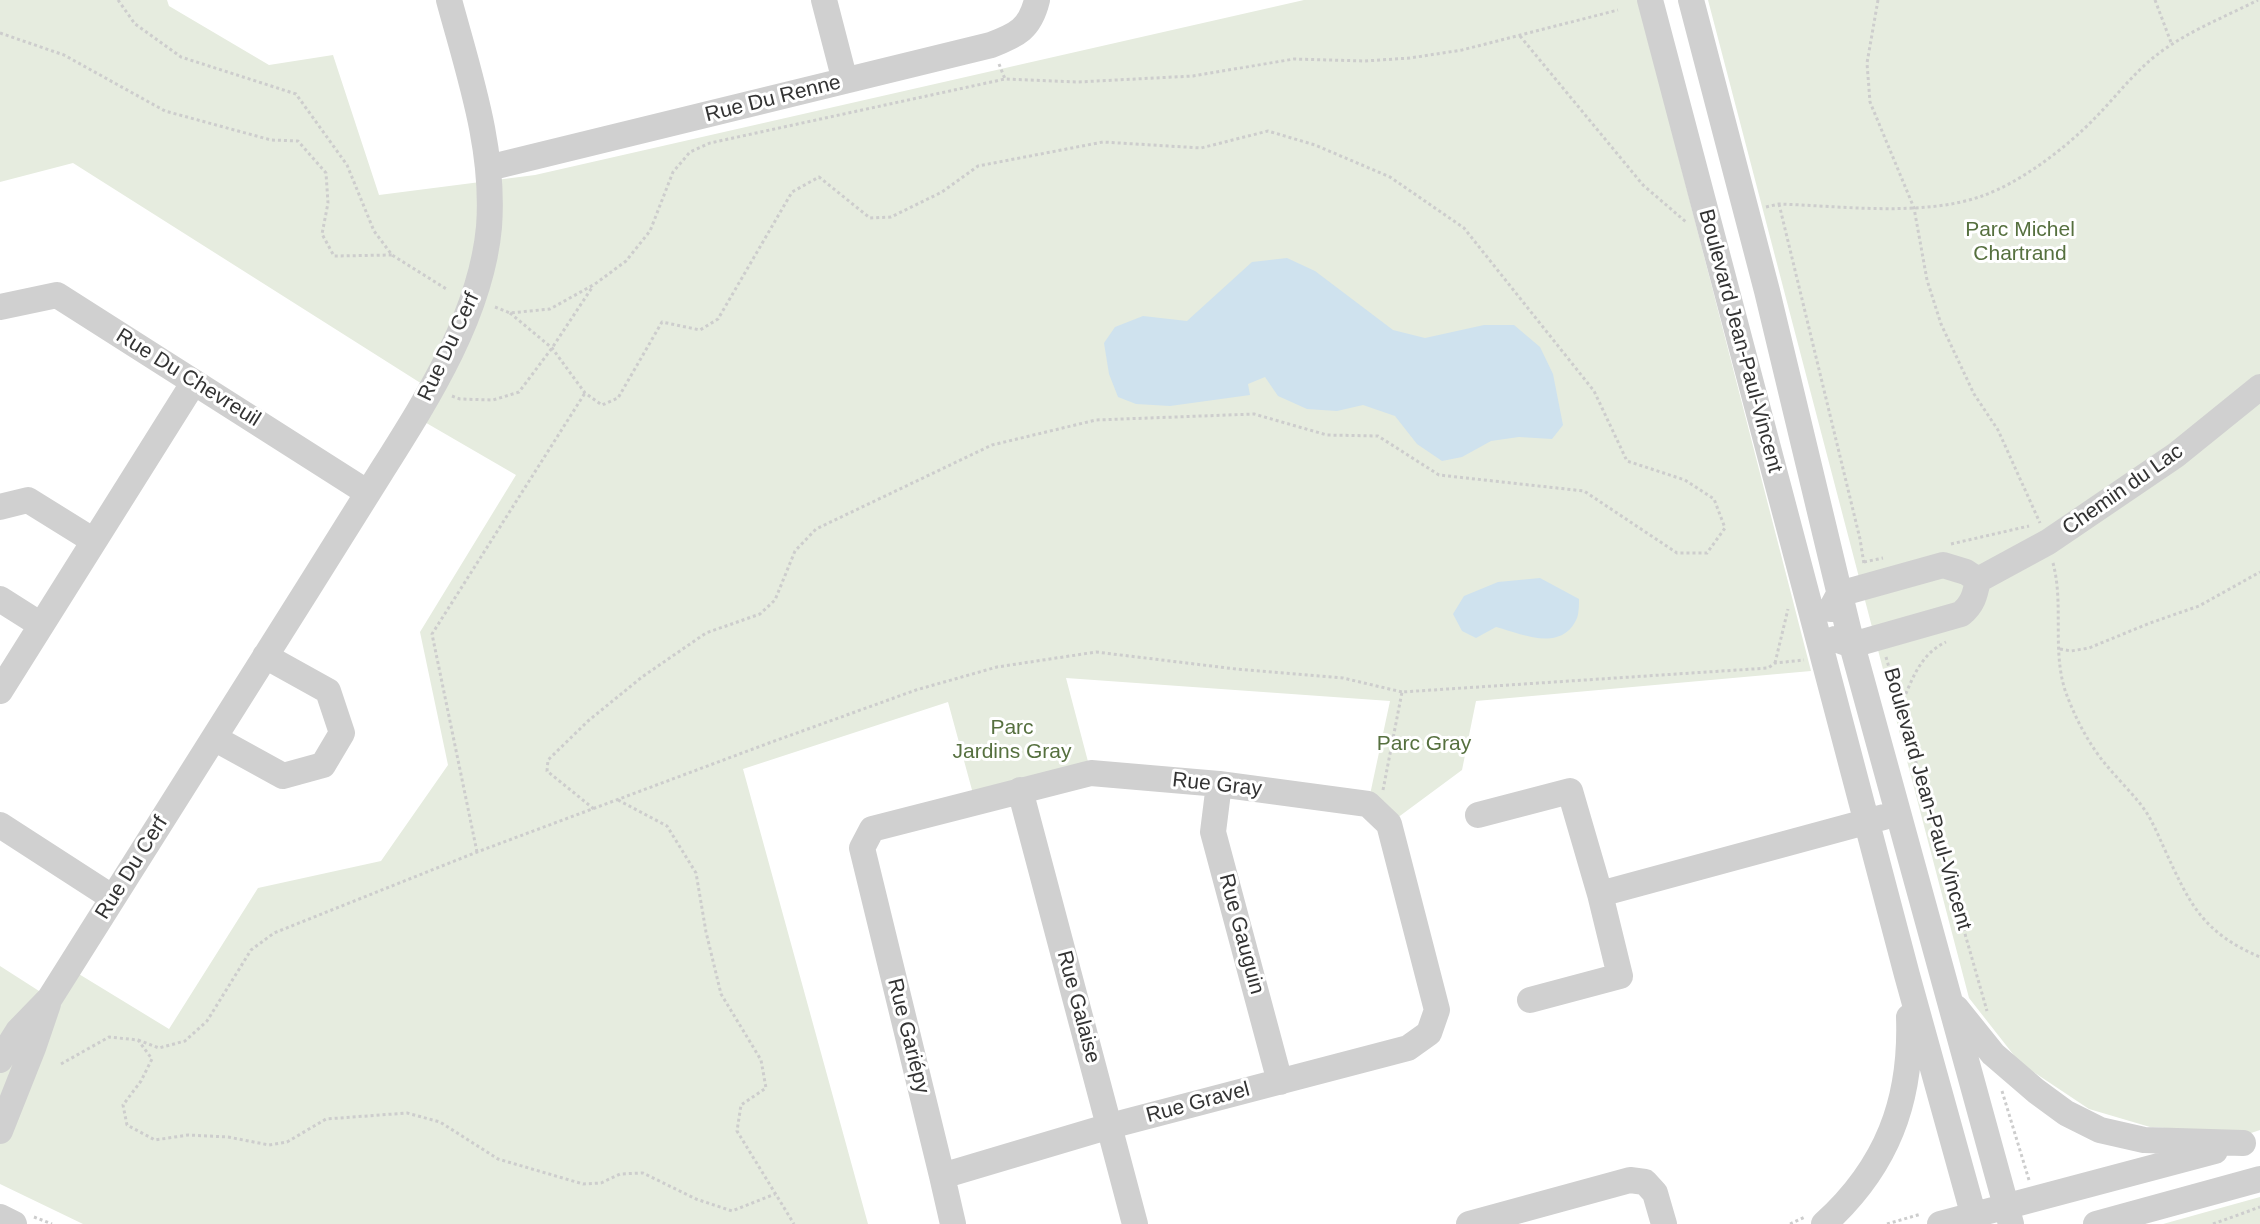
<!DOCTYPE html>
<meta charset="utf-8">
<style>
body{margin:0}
canvas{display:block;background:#fff}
</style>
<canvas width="2260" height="1224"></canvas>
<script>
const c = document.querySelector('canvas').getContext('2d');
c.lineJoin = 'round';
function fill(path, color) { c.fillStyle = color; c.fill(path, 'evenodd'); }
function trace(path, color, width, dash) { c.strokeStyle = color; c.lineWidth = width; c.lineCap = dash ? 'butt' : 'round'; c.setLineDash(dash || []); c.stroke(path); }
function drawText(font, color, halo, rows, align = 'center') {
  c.font = font + ' Arial,sans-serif'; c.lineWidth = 6; c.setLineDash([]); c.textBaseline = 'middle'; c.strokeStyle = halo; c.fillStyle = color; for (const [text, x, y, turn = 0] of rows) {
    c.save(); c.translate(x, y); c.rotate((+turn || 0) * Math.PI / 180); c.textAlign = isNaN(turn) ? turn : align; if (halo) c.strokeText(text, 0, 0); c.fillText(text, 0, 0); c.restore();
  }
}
const green = new Path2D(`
 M0 0H167L169 6 269 65 333 55 379 195 535 175 1304 0H1638L1811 671 1476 701 1462 770 1389 824 1368 804 1390 701 1066 678 1091 773 975 801 948 702 743 769 868 1224H83L0 1184V966L50 998 69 968 169 1029 258 888 381 861 448 765 420 632 516 475 416 417 430 389 73 163 0 182Z
 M1708 0H2260V1130L2251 1133 2150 1127 2089 1109 2020 1063 1969 998Z
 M2260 1197V1224H2163Z`);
const water = new Path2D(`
 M1287 258 1315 271 1393 330 1425 338 1484 325H1514L1540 347 1553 374 1563 425 1552 439 1519 437 1491 441 1462 457 1442 461 1417 444 1395 416 1363 405 1337 411 1307 409 1278 396 1265 377 1248 384 1250 395 1170 406 1136 404 1118 397 1109 374 1104 343 1115 327 1143 316 1187 321 1252 262Z
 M1540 578 1579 599C1579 604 1579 613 1577 618 1562 653 1522 634 1496 627L1476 638 1462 631 1453 614 1464 596 1498 582Z`);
const path = new Path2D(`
 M118 0 135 24 181 57 296 94 347 165 374 231 392 255 448 290
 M1878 0 1867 63 1870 102 1914 208 1927 280 1941 324 1974 394 1998 430 2040 523
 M2155 0 2172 45
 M0 33 64 55 165 111 271 140 298 141 326 173 328 203 322 234 334 256 392 255
 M1520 36 1643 185 1686 222
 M999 64 1005 79
 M1779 204 1860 539 1864 564
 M1766 207 1779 204C1842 206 1923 217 1982 196 2020 183 2067 147 2094 119 2112 101 2128 80 2147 63 2178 35 2221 19 2258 0
 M495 307 510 313 550 309 595 284 626 261 650 231 673 172 690 152 710 143 1005 79 1078 82 1193 76 1294 59 1365 61 1410 58 1462 50 1618 10
 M510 313 552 348 585 393 602 405 618 398 662 322 700 330 718 319 792 192 819 177 870 218 891 217 942 192 978 166 1103 142 1201 148 1268 131 1315 145 1390 177 1464 228 1594 391 1627 461 1685 480 1714 499 1725 528 1707 553H1677L1584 491 1439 475 1378 436 1327 435 1254 414 1096 420 992 445 816 529 795 551 775 600 760 614 706 633 642 677 588 721 548 760 547 771 594 809
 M452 396 460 399 493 400 519 392 552 348 593 286
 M1951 544 2029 526
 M1864 562 1883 558
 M2053 563C2064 604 2052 649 2065 690 2074 716 2089 745 2107 766 2120 782 2137 797 2148 815 2154 825 2159 837 2164 848 2189 902 2201 932 2260 957
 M2060 649 2071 651 2089 648 2150 623 2199 606 2260 572
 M1886 657 1987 1011
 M1775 663 1788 609
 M1901 705C1912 680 1920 654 1946 642
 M1383 790 1402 692 1768 668 1775 663 1804 660
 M618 800 667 826 696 873 706 932 721 994 761 1060 766 1088 741 1105 737 1131 794 1224
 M477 852 432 634 585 393
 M138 1040 159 1048 185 1041 207 1021 251 950 274 933 477 852 769 743 916 690 997 667 1096 652 1236 669 1343 678 1402 692
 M61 1064 109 1037 138 1040 152 1059 141 1081 123 1105 127 1125 155 1140 188 1135 228 1137 269 1145 287 1142 326 1119 407 1113 440 1122 498 1159 583 1184 601 1183 620 1174 643 1173 696 1199 732 1211 775 1194
 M2002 1091 2029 1180
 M34 1217 52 1224
 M1790 1224 1805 1217
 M1887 1224 1921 1214
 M2213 1224 2260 1207`);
const minor = new Path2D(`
 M824 0 845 81
 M1650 0 1907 975 1976 1224
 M1691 0 1767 291 1852 645 2011 1224
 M488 168 991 45C1017 35 1030 29 1037 0
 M0 307 57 295 368 493
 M0 507 28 500 94 541
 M0 599 41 625
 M1831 609 1839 594 1943 565 1966 572 1978 580
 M1835 639 1852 645 1961 614C1973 604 1975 595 1978 580L2048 542 2176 455 2260 387
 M0 691 194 382
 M214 738 283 776 323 765 342 733 328 691 265 656
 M1219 784 1213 832 1280 1082
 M1020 790 1135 1224
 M1478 815 1570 791 1600 894 1884 817
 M0 825 113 898
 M1530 1000 1620 976 1600 894
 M1956 1008 1993 1054 2036 1091 2066 1113 2100 1130 2144 1140 2243 1143
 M0 1060 18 1031 50 998C135 861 222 724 309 587 333 549 357 511 381 472 427 399 481 315 489 227 495 149 469 74 449 0
 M0 1131 33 1048 48 1004
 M942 1176 1110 1126 1408 1048 1429 1033 1437 1010 1389 824 1368 804 1219 784 1091 773 872 829 862 848 942 1176 953 1224
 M0 1217 14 1224
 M1469 1224 1630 1180 1645 1182 1655 1193 1664 1224
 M1824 1224C1887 1167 1912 1101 1909 1017
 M1940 1224 2215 1151
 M2096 1224 2260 1179`);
const streetNames = [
 ["Rue Du Renne",773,99,-14],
 ["Boulevard Jean-Paul-Vincent",1740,341,75],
 ["Rue Du Cerf",449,347,-65],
 ["Rue Du Chevreuil",188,378,32],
 ["Chemin du Lac",2123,490,-35],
 ["Rue Gray",1217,785,6],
 ["Boulevard Jean-Paul-Vincent",1927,799,74],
 ["Rue Du Cerf",132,868,-58],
 ["Rue Gauguin",1241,934,75],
 ["Rue Galaise",1078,1007,75],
 ["Rue Gariépy",908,1036,76],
 ["Rue Gravel",1198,1103,-15]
];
const parkNames = [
 ["Parc Michel",2020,230],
 ["Chartrand",2020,254],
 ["Parc",1012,728],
 ["Jardins Gray",1012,752],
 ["Parc Gray",1424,744]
];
fill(green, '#e6ecdf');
fill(water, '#cfe2ee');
trace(path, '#cdcdcd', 3, [3, 3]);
trace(minor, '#d0d0d0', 26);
drawText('21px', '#333', '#fff', streetNames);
drawText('21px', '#56703f', '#fff', parkNames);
</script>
